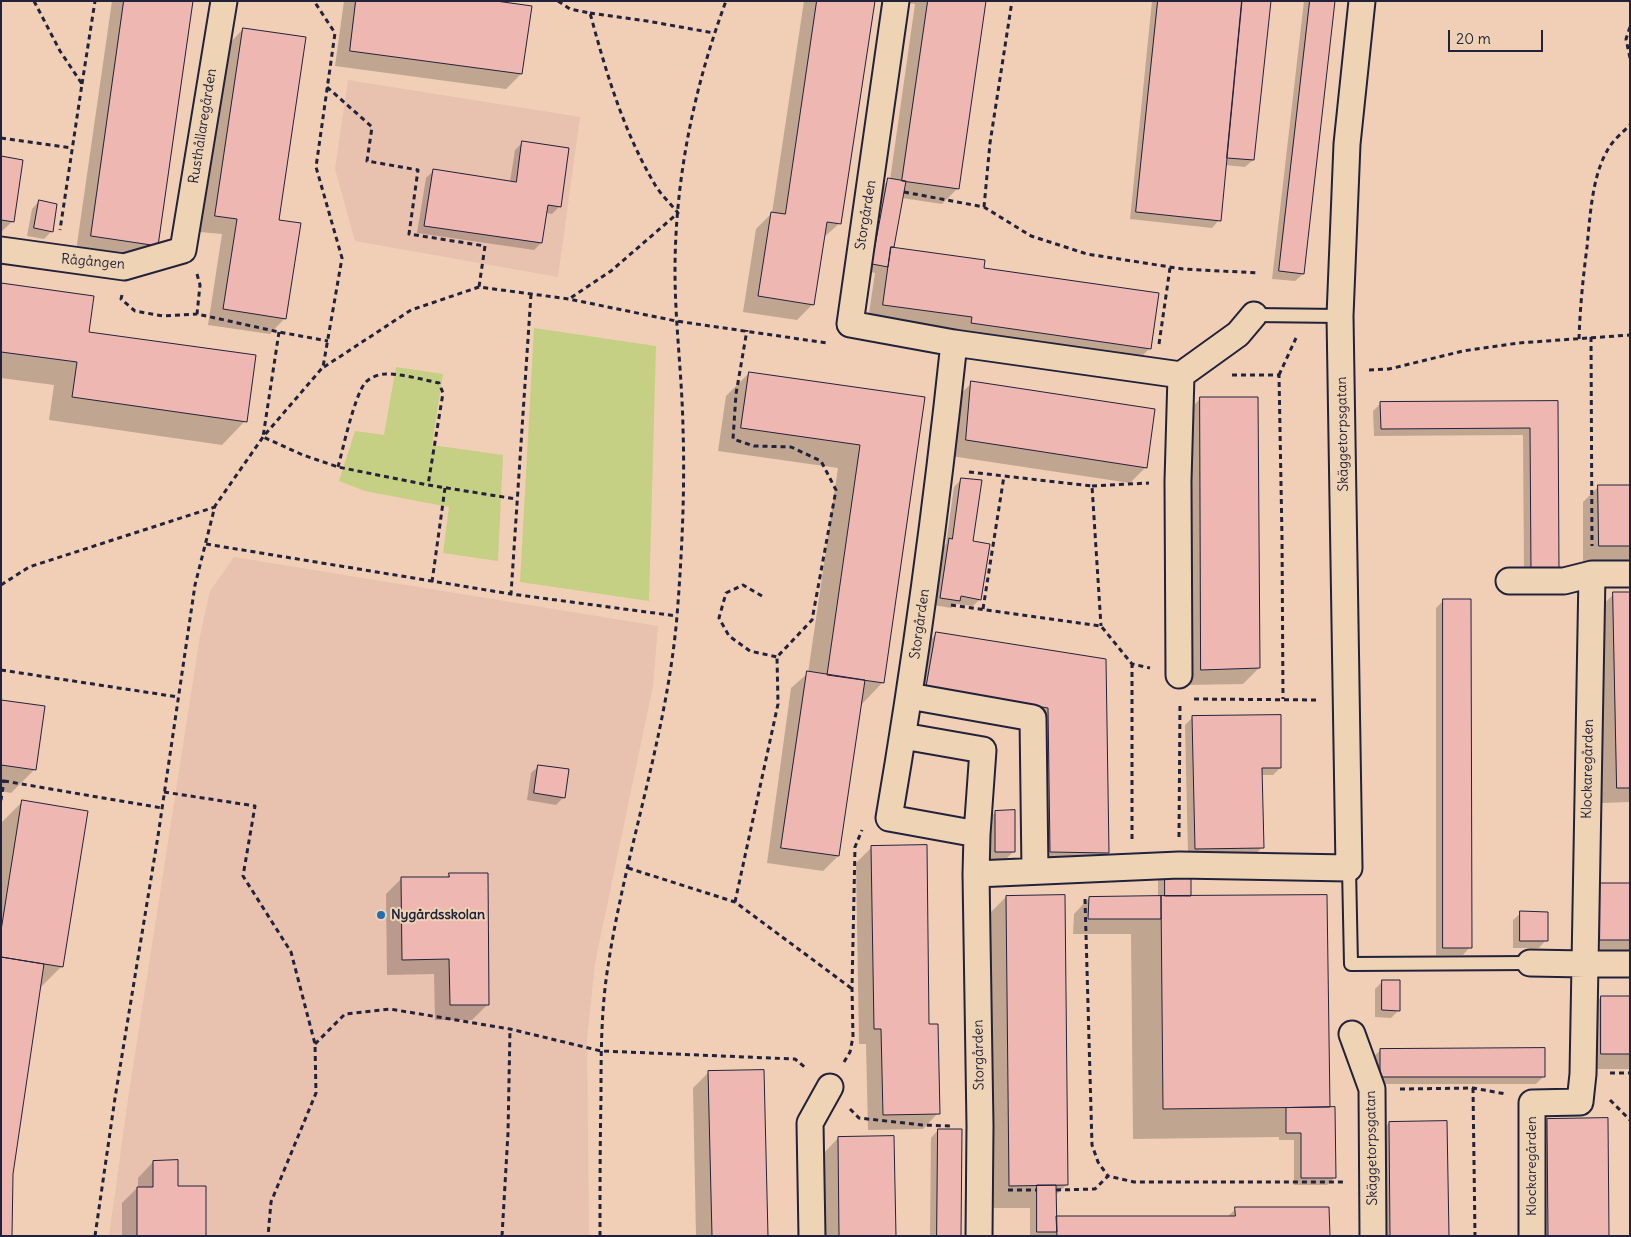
<!DOCTYPE html>
<meta charset="utf-8">
<style>
body{margin:0}
#map{position:relative;width:1631px;height:1237px;overflow:hidden;background:#f1cfb6;font-family:Delius,sans-serif}
canvas{display:block}
.frame{position:absolute;inset:0;border:2px solid #22223b;pointer-events:none}
.scale{position:absolute;left:1448px;top:30px;width:95px;height:22px;box-sizing:border-box;border:2px solid #22223b;border-top:0;padding-left:6px;font-size:15px;line-height:18px;white-space:nowrap;color:#22223b;-webkit-text-stroke:4px #eed3b5;paint-order:stroke}
</style>
<div id="map">
<canvas width="1631" height="1237"></canvas>
<div class="frame"></div>
<div class="scale">20 m</div>
</div>
<script>
const c = document.querySelector('canvas').getContext('2d');
c.lineJoin = 'round';
function fill(path, color) { c.fillStyle = color; c.fill(path, 'evenodd'); }
function trace(path, color, width, dash) { c.strokeStyle = color; c.lineWidth = width; c.lineCap = dash ? 'butt' : 'round'; c.setLineDash(dash || []); c.stroke(path); }
function drawText(font, color, halo, rows, align = 'center') {
  c.font = font + ' Delius,sans-serif'; c.lineWidth = 4; c.setLineDash([]); c.textBaseline = 'middle'; c.strokeStyle = halo; c.fillStyle = color; for (const [text, x, y, turn = 0] of rows) {
    c.save(); c.translate(x, y); c.rotate((+turn || 0) * Math.PI / 180); c.textAlign = isNaN(turn) ? turn : align; if (halo) c.strokeText(text, 0, 0); c.fillText(text, 0, 0); c.restore();
  }
}
const built = new Path2D(`
 M348 80 580 117 558 277 355 241 335 169Z
 M234 557 658 626 653 686 595 963 587 1040 589 1236H109L128 1099 200 636 210 591Z`);
const green = new Path2D(`
 M534 328 656 346 649 601 520 582Z
 M396 367 443 374 432 445 503 455 498 561 443 553 449 507 365 491 339 481 355 431 384 435Z`);
const shadow = new Path2D(`
 M112 1H192L157 245 141 261 76 251Z
 M344 1H486L521 74 506 89 335 66Z
 M804 1H874L840 223 823 238 813 304 797 320 743 312 756 229 772 213Z
 M899 1H985L958 188 942 204 902 198 892 248 982 269 1150 348 1135 363 868 320 875 273 866 271 880 187 890 180 915 4Z
 M1152 1H1270L1253 160 1245 167 1225 165 1219 220 1212 228 1130 219Z
 M1304 1H1334L1303 274 1295 281 1272 279Z
 M243 29 277 221 285 318 270 334 208 325 222 234 200 232 228 45Z
 M522 143 560 206 552 214 546 213 541 243 534 250 417 233 426 178 433 171 510 182 515 150Z
 M1 158 13 221 1 232Z
 M39 201 52 231 44 239 27 236 32 209Z
 M1 284 245 421 222 445 49 420 54 385 1 378Z
 M749 373 924 398 883 682 860 706 838 856 823 871 767 863 791 688 808 673 838 468 718 451 726 396Z
 M972 383 1146 467 1130 483 951 456 956 398Z
 M1201 398 1259 668 1243 684 1186 685 1185 414Z
 M1556 402 1550 578H1524L1523 435 1374 436 1373 411 1381 403Z
 M962 479 980 599 973 606 956 604 951 608 933 605 942 547 946 544 954 487Z
 M1630 486V561H1583V502L1598 487Z
 M1630 593V802L1602 803 1598 609 1614 594Z
 M1444 600 1470 947 1463 955H1436V608Z
 M936 634 1105 660 1107 853 1092 868 1035 867 1033 723 911 704 921 649Z
 M1 701 34 770 11 793 1 791Z
 M1193 717 1280 768 1273 775H1261L1262 847 1255 855 1188 856 1185 725Z
 M539 766 564 797 556 805 527 800 531 773Z
 M23 801 62 966 39 989 1 1236V823Z
 M996 812 1014 851 1006 859H988V819Z
 M872 847 928 1025 938 1113 923 1129 868 1130 866 1044H859L856 863Z
 M1165 873 1189 895 1328 1107 1326 1109 1335 1177 1327 1185H1294V1140H1279V1137L1133 1139 1131 934H1073L1074 914 1089 898 1158 897V880Z
 M449 874 488 1004 472 1020H435L434 974 387 975 386 894 402 878H446Z
 M1600 884H1630V955H1585V900Z
 M1006 897 1067 1184 1055 1196V1219L1227 1217 1236 1209 1328 1236H1030V1208H986L983 920Z
 M1521 913 1546 940 1539 948H1513V920Z
 M1383 981 1399 1010 1391 1018 1375 1017V989Z
 M1601 997H1630V1069H1586V1013Z
 M1381 1050 1544 1076 1536 1084H1373V1057Z
 M709 1072 766 1236H696L693 1088Z
 M1548 1120 1607 1236H1533L1532 1135Z
 M1389 1123 1447 1236H1375L1374 1138Z
 M938 1130 959 1236H930L931 1138Z
 M838 1138 894 1236H824L823 1154Z
 M153 1162 177 1188 205 1236H122V1203L138 1187V1178Z`);
const building = new Path2D(`
 M124 1H193L158 246 91 236Z
 M356 1H496L532 6 522 74 350 51Z
 M817 1H875L841 224 827 222 814 305 758 296 771 212 785 214Z
 M928 1H986L959 189 902 181Z
 M1158 1H1242L1221 221 1136 212Z
 M1242 1H1271L1254 160 1227 158Z
 M1310 1H1335L1304 274 1279 271Z
 M243 28 306 37 279 220 301 223 286 319 223 309 237 219 215 216Z
 M522 141 569 148 561 207 548 205 542 243 424 226 433 169 516 182Z
 M1 156 23 160 14 222 1 220Z
 M888 178 906 181 894 247H891L888 267 872 264Z
 M39 200 57 204 53 232 34 228Z
 M891 247 985 260 984 268 1159 293 1151 349 971 323 972 317 883 305Z
 M1 283 94 296 89 332 256 355 247 422 72 397 77 362 1 352Z
 M749 372 925 397 884 683 827 675 860 445 741 428Z
 M971 381 1155 409 1147 468 966 440Z
 M1200 397H1258L1260 668 1201 670Z
 M1558 401 1559 571H1531L1530 428 1381 429 1380 402Z
 M961 478 982 480 973 541 990 544 981 600 961 596 960 601 940 598 949 538 952 539Z
 M1598 485H1630V546H1599Z
 M1613 592H1630V788H1617Z
 M1443 599H1471L1472 948H1443Z
 M936 632 1106 659 1109 853 1050 852 1048 708 926 689Z
 M807 671 865 680 839 856 781 848Z
 M1 700 45 706 36 770 1 765Z
 M1281 715V768H1262L1264 848 1195 849 1192 716Z
 M538 765 569 769 565 798 534 793Z
 M22 800 88 811 63 967 1 957V931Z
 M1015 810V852H995V811Z
 M927 845 929 1024H938L940 1114 883 1115 881 1029H874L871 846Z
 M1165 871H1191V896H1165Z
 M449 873H488L489 1005H450L449 959 402 960 401 877H449Z
 M1600 883H1630V940H1600Z
 M1065 895 1068 1185 1009 1186 1006 896Z
 M1327 895 1330 1107 1163 1109 1161 896Z
 M1161 896V919H1088L1089 897Z
 M1520 911 1548 912V941H1520Z
 M1 957 44 964 13 1174 12 1236H1Z
 M1382 980H1400V1011L1382 1010Z
 M1601 996H1630V1054H1601Z
 M1545 1048V1077H1380V1049Z
 M764 1070 768 1236H712L708 1071Z
 M1335 1107 1336 1178H1301V1133H1286V1108Z
 M1608 1118 1609 1236H1548L1547 1119Z
 M1447 1121 1449 1236H1390L1389 1122Z
 M938 1129H962L961 1236H937Z
 M894 1136 896 1236H839L838 1137Z
 M178 1160V1186H206V1236H137V1187H153V1161Z
 M1037 1185H1056L1057 1232H1037Z
 M1235 1207H1329L1330 1236H1057L1056 1216H1235Z`);
const path = new Path2D(`
 M34 1 60 51 82 84 60 230
 M558 1 570 9 590 13C606 72 623 130 654 183 660 194 670 203 678 213L611 271 569 299
 M590 13 647 21 714 33
 M1630 27 1626 39 1630 58
 M82 84 95 1
 M327 87 372 127 367 161 418 170 409 234 485 246 479 287
 M1 138 72 148
 M904 192 984 207 1031 236 1087 254 1183 269 1259 273
 M984 207 990 143 1012 1
 M197 274 200 285 197 314 279 332 328 341
 M531 294 511 594 677 616
 M122 295 121 299 135 311 163 316 197 314
 M279 332 263 437 303 455 338 467 428 485 516 499
 M1591 337 1592 546
 M1579 339C1580 308 1583 278 1587 247 1590 217 1592 177 1607 151 1612 141 1622 133 1630 125
 M1159 344 1170 268
 M324 367 411 310 479 287 569 299 676 321 827 343
 M1369 370 1389 369 1463 351 1518 343 1630 335
 M1232 375H1279L1282 538 1283 699
 M1279 375 1296 338
 M338 467C343 449 354 397 365 383 369 378 379 374 385 374 398 373 425 380 439 383L443 393 428 485
 M969 472 1092 486 1101 626
 M1092 486 1149 483
 M206 544 511 594
 M432 582 445 488
 M1 585 29 567 215 507
 M762 596 743 585 726 593 719 618 729 636 750 651 777 657
 M951 605 1101 626 1132 664 1150 668
 M983 609 1004 476
 M1 670 178 697
 M1194 699 1318 700
 M1 781H4L1 800
 M4 781 162 808
 M164 792 255 806 243 876 291 952 315 1044 316 1093 271 1202 268 1236
 M1179 837 1180 704
 M1132 839V664
 M628 868 735 902 851 988
 M1085 899 1092 1145 1098 1162 1108 1176
 M735 902 778 704 777 657 812 620 836 490 821 461 791 447 754 446 733 439 736 394 747 330
 M315 1044 345 1014 390 1009 510 1029 601 1051 795 1059 807 1069
 M844 1062 850 1052 853 1037 852 988 855 847 862 830
 M1610 1073H1630
 M1473 1088 1475 1236
 M1400 1089 1473 1088 1506 1094
 M1610 1100 1630 1120
 M850 1109 859 1118 922 1125 952 1126
 M1008 1190H1037
 M1056 1190 1095 1189 1108 1176 1134 1182H1345
 M95 1236 115 1098 158 836 195 585 215 506 263 437 323 367 342 258 316 167 335 33 314 1
 M502 1236 508 1133 510 1029
 M600 1236C600 1190 600 1144 601 1098 601 1054 601 1010 608 966 626 848 667 735 677 616 682 553 685 490 683 428 682 375 675 323 675 271 675 179 694 87 726 1`);
const lane = new Path2D(`
 M1254 315 1340 316
 M1349 868 1351 964 1530 963`);
const street = new Path2D(`
 M896 1 850 324 954 343 1181 375 1238 334 1254 315
 M1 250 124 267 183 250 224 1
 M954 343C937 502 916 660 889 818L977 834 976 874 980 1126 979 1236
 M1592 574H1630
 M1509 581H1564L1592 574 1585 964 1530 963
 M1179 675 1178 481 1181 375
 M909 696 1033 718 1035 871
 M903 736 983 750 977 834
 M976 874 1179 865 1349 868 1340 316 1347 144 1362 1
 M1352 1034 1372 1089 1373 1236
 M812 1236 810 1123 830 1087
 M1532 1236V1103L1580 1102 1583 1074 1585 964H1630`);
const markers = [
 [381,915,5,"#1f6fb2"]
];
const streetNames = [
 ["Rusthållaregården",203,126,-81],
 ["Storgården",866,215,-81],
 ["Rågången",93,262,5],
 ["Skäggetorpsgatan",1343,434,-91],
 ["Storgården",920,624,-82],
 ["Klockaregården",1588,769,-89],
 ["Storgården",979,1055,-91],
 ["Skäggetorpsgatan",1372,1148,-91],
 ["Klockaregården",1532,1166,-90]
];
const poiNames = [
 ["Nygårdsskolan",391,915]
];
fill(built, '#e8c1af');
fill(green, '#c5d084');
fill(shadow, '#0003');
fill(building, '#efb7b1');
trace(building, '#22223b', 1);
trace(lane, '#22223b', 16);
trace(street, '#22223b', 29);
trace(path, '#22223b', 3, [5, 4]);
trace(lane, '#eed3b5', 12);
trace(street, '#eed3b5', 25);
for (const [x, y, r, color] of markers) { const dot = new Path2D(); dot.arc(x, y, r, 0, 2 * Math.PI); c.fillStyle = color; c.fill(dot); trace(dot, '#eed3b5', 2); }
drawText('14px', '#22223b', '#eed3b5', streetNames);
drawText('bold 14px', '#22223b', '#eed3b5', poiNames, 'left');
</script>
